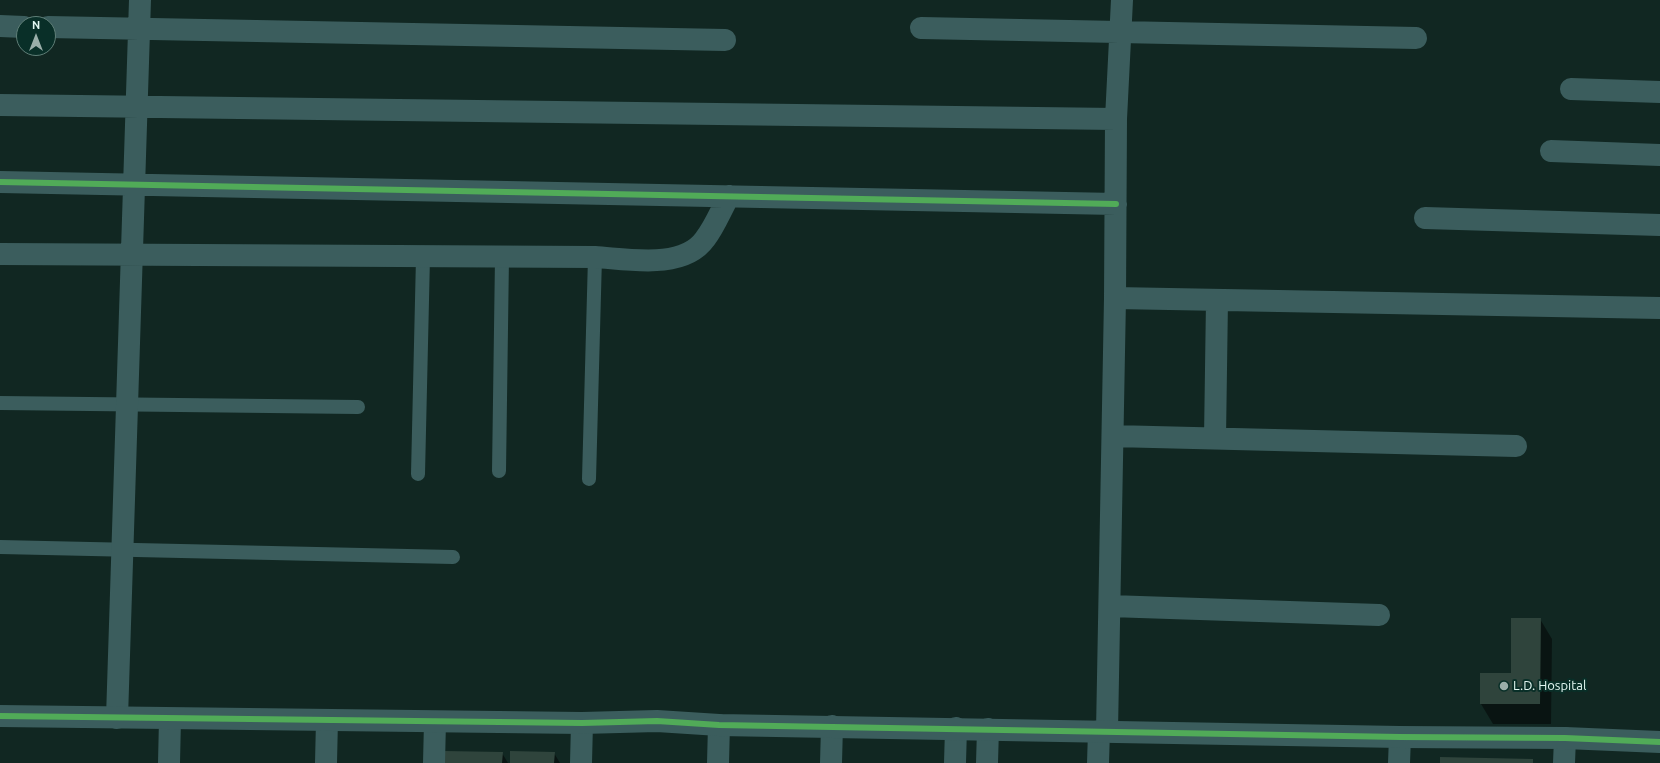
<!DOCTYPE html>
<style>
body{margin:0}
#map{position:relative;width:1660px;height:763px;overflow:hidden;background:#112722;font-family:Ubuntu,sans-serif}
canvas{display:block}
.north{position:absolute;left:16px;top:16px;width:40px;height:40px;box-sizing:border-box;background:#092f28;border:1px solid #607f78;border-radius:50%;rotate:0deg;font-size:11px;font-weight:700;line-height:16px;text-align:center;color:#e3f6f1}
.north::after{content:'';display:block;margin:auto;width:14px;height:18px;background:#9aaea9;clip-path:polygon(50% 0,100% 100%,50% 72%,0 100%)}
</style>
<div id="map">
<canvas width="1660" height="763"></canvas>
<div class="north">N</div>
</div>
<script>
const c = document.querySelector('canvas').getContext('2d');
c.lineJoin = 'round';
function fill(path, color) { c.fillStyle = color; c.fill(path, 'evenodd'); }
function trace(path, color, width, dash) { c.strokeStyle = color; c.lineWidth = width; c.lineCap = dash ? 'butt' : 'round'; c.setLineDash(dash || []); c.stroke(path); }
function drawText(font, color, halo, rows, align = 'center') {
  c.font = font + ' Ubuntu,sans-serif'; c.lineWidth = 4; c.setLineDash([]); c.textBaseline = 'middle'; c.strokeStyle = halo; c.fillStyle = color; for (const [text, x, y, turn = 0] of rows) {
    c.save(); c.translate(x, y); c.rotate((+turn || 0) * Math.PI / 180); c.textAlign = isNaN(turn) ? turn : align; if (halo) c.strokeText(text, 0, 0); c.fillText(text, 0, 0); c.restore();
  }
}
const shadow = new Path2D(`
 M1540 619 1552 639 1551 724H1493L1481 704 1512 674Z
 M502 753 508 763H445Z
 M554 753 560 763H511Z`);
const building = new Path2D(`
 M1511 618H1541L1540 704H1480V673H1511Z
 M444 751 503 752 502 763H444Z
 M510 751 555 752 554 763H510Z
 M1440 757 1533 759V763H1440Z`);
const service = new Path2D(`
 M0 403 358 407
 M499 471 502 257
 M418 474 423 257
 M589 479 595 257
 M0 547 453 557`);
const minor = new Path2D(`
 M0 26 24 27
 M48 27 725 40
 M921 28 1416 38
 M1571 89 1660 92
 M0 105 1116 119
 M1551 151 1660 155
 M0 182 1116 204
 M1425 218 1660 225
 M0 254 595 257C628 259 683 270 705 239 715 226 721 210 729 196
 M1115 298 1660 308
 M1113 436 1516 446
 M1215 438 1217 300
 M1110 606 1379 615
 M117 718 140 0
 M1107 731 1115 298 1116 119 1122 0
 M169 763 170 719
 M326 763 327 720
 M434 763 435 722
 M581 763 582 723
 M718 763 719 725
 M831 763 832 726
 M955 763 956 728
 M987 763 988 729
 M1098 763 1099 731
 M1399 763 1400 737
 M1564 763 1565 738`);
const tertiary = new Path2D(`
 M0 716 582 723 657 721 719 725 1400 737 1565 738 1660 742`);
const cycleway = new Path2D(`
 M0 182 1116 204
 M0 716 582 723 657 721 719 725 1400 737 1565 738 1660 742`);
const markers = [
 [1504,686,5,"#9aaea9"]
];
const poiNames = [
 ["L.D. Hospital",1513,686]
];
fill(shadow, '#0007');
fill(building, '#2f443c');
trace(service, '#3b5d5d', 14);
trace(minor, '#3b5d5d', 22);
trace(tertiary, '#3b5d5d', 22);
trace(cycleway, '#51ab58', 6);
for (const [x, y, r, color] of markers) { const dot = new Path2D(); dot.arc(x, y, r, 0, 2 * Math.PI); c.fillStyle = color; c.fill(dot); trace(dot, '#092f28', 1.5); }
drawText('13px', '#e3f6f1', '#092f28', poiNames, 'left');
</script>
